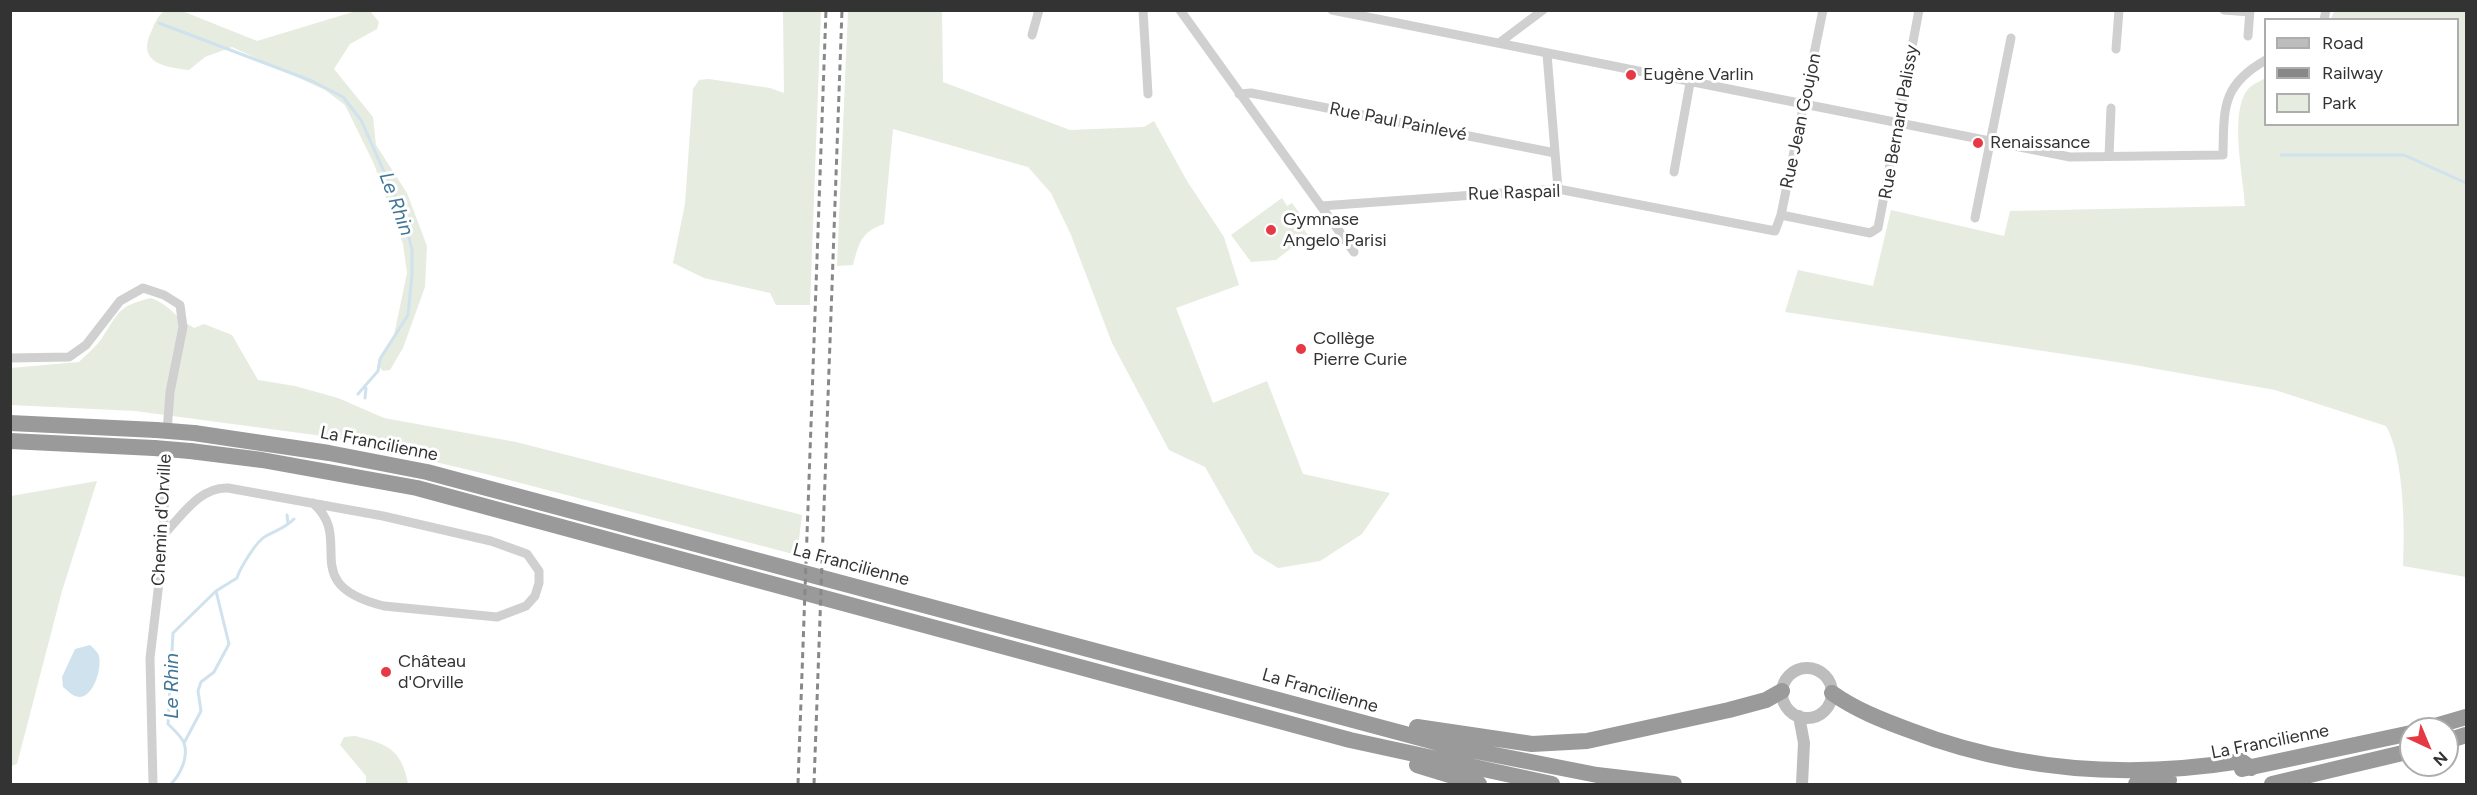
<!DOCTYPE html>
<meta charset="utf-8">
<style>
body{margin:0}
#map{position:relative;width:2477px;height:795px;overflow:hidden;background:#fff;font-family:Figtree,sans-serif}
canvas{display:block}
.frame{position:absolute;inset:0;border:12px solid #333;pointer-events:none}
.legend{position:absolute;left:2264px;top:18px;width:195px;height:108px;box-sizing:border-box;background:#fff;border:2px solid #adadad;margin:0;padding:8px 10px;list-style:none;font-size:18px;color:#333}
.legend li{display:flex;align-items:center;gap:12px;height:30px}
.legend b{width:30px;border:2px solid #adadad}
.north{position:absolute;left:2399px;top:717px;width:60px;height:60px;box-sizing:border-box;background:#fff;border:2px solid #adadad;border-radius:50%;rotate:136deg;font-size:16px;font-weight:700;line-height:24px;text-align:center;color:#333}
.north::after{content:'';display:block;margin:auto;width:21px;height:27px;background:#e63946;clip-path:polygon(50% 0,100% 100%,50% 72%,0 100%)}
</style>
<div id="map">
<canvas width="2477" height="795"></canvas>
<div class="frame"></div>
<ul class="legend">
<li><b style="height:8px;background:#bdbdbd"></b>Road</li>
<li><b style="height:8px;background:#888"></b>Railway</li>
<li><b style="height:16px;background:#e6ecdf"></b>Park</li>
</ul>
<div class="north">N</div>
</div>
<script>
const c = document.querySelector('canvas').getContext('2d');
c.lineJoin = 'round';
function fill(path, color) { c.fillStyle = color; c.fill(path, 'evenodd'); }
function trace(path, color, width, dash) { c.strokeStyle = color; c.lineWidth = width; c.lineCap = dash ? 'butt' : 'round'; c.setLineDash(dash || []); c.stroke(path); }
function drawText(font, color, halo, rows, align = 'center') {
  c.font = font + ' Figtree,sans-serif'; c.lineWidth = 6; c.setLineDash([]); c.textBaseline = 'middle'; c.strokeStyle = halo; c.fillStyle = color; for (const [text, x, y, turn = 0] of rows) {
    c.save(); c.translate(x, y); c.rotate((+turn || 0) * Math.PI / 180); c.textAlign = isNaN(turn) ? turn : align; if (halo) c.strokeText(text, 0, 0); c.fillText(text, 0, 0); c.restore();
  }
}
const green = new Path2D(`
 M164 11H182L257 41 356 11H370L379 22 377 29 350 44 334 69 373 117 376 145 407 193 427 246 425 287 403 348 390 370 383 371 378 365 380 356 394 335 407 273 403 244 374 164 345 105 325 90 232 47 205 57 189 70C163 67 136 62 152 30 155 22 158 16 164 11Z
 M783 11H821L810 305H776L770 293 704 278 673 263 685 204 693 89 699 80 709 79 770 88 784 93Z
 M848 11H942L943 82 1070 130 1144 127 1154 121 1187 181 1224 237 1239 285 1176 308 1213 403 1267 381 1303 474 1390 493 1362 534 1320 561 1278 568 1254 553 1205 467 1169 450 1112 343 1071 235 1051 193 1028 167 893 129 884 224C861 232 859 243 853 265L837 266Z
 M2334 11H2466V577L2403 566C2405 529 2404 457 2386 426L2275 390 2123 363 1785 312 1798 270 1873 286 1891 210 2004 236 2010 211 2245 206C2244 178 2228 111 2249 88 2253 84 2261 81 2265 78L2266 124H2458V20L2331 19Z
 M1282 198 1287 206 1292 203 1306 222 1301 225 1308 235 1276 260 1251 262 1231 235Z
 M151 298C169 304 177 319 194 328L204 324 232 335 258 380 295 386 338 398 384 418 516 442 802 515 797 555 486 474 330 437 135 411 11 405V368L79 362C86 355 96 347 102 338 119 312 118 306 151 298Z
 M97 481 62 591 17 764 11 766V496Z
 M355 736C388 744 402 750 408 784H366V776L340 745 344 737Z`);
const water = new Path2D(`
 M90 645C94 649 98 652 99 656 102 668 94 696 80 697 73 697 68 691 63 687L62 677 75 649Z`);
const stream = new Path2D(`
 M159 23 312 81 343 97 361 120 403 214 412 250V274L408 315 380 359 378 371 358 394
 M2281 155H2404L2466 183
 M365 398 366 388
 M287 515 288 524
 M184 743 201 711 198 691 201 682 214 672 229 644 216 591
 M171 784C180 775 189 757 184 743 182 737 173 729 168 724L173 633 216 591 237 578C240 568 257 540 266 536 277 530 285 528 294 519`);
const street = new Path2D(`
 M1143 10 1148 94
 M1180 10 1354 252
 M1332 10 2070 157 2223 155C2224 109 2221 85 2266 60
 M2224 10 2250 12
 M2324 20 2326 10
 M1032 35 1039 10
 M2248 36 2250 10
 M1499 43 1543 10
 M2116 49 2119 10
 M1547 54 1558 189
 M1239 94 1251 93 1555 153
 M2109 156 2111 108
 M1674 172 1690 83
 M1321 206 1558 189 1775 231 1781 215 1823 10
 M1781 215 1870 233 1878 228 1919 10
 M1975 218 2011 38
 M10 358 69 357 86 345 120 301 143 288 164 295 180 305 183 327 170 392 167 432
 M163 535C182 516 199 487 228 488L383 516 491 541 527 554 539 571V583L535 596 526 606 497 617 384 606C295 584 356 540 313 503
 M153 784 150 658 163 549 166 446`);
const secondary = new Path2D(`
 M1782 693a25 25 0 1 1 50 0a25 25 0 1 1-50 0Z
 M1799 716 1804 743 1802 784`);
const highway = new Path2D(`
 M10 423 156 430
 M194 433 329 453 427 472 1450 746 1597 775 1674 784
 M10 441 154 448
 M190 451 262 460 417 488 1350 740 1552 784
 M1832 693C1856 710 1882 720 1909 730 2016 771 2129 779 2241 761L2251 768
 M1417 727 1532 744 1587 741 1729 710 1766 700 1782 691
 M2425 729 2466 717
 M2447 741 2466 735
 M1417 765 1479 784
 M2242 769 2411 733
 M2136 784 2169 780
 M2272 784 2411 751`);
const rail = new Path2D(`
 M798 784 826 10
 M814 784 842 10`);
const highwayBridge = new Path2D(`
 M156 430 194 433
 M154 448 190 451`);
const markers = [
 [1631,75,6,"#e63946"],
 [1978,143,6,"#e63946"],
 [1271,230,6,"#e63946"],
 [1301,349,6,"#e63946"],
 [386,672,6,"#e63946"]
];
const poiNames = [
 ["Eugène Varlin",1643,75],
 ["Renaissance",1990,143],
 ["Gymnase",1283,220],
 ["Angelo Parisi",1283,241],
 ["Collège",1313,339],
 ["Pierre Curie",1313,360],
 ["Château",398,662],
 ["d'Orville",398,683]
];
const streetNames = [
 ["Rue Jean Goujon",1801,121,-78],
 ["Rue Paul Painlevé",1398,122,11],
 ["Rue Bernard Palissy",1899,122,-80],
 ["Rue Raspail",1514,193,-2],
 ["La Francilienne",379,444,11],
 ["Chemin d'Orville",162,520,-87],
 ["La Francilienne",851,565,15],
 ["La Francilienne",1320,691,16],
 ["La Francilienne",2270,742,-11]
];
const waterNames = [
 ["Le Rhin",396,204,70],
 ["Le Rhin",172,686,-90]
];
fill(green, '#e6ecdf');
fill(water, '#cfe2ee');
trace(stream, '#cfe2ee', 3);
trace(street, '#d0d0d0', 9);
trace(secondary, '#bdbdbd', 12);
trace(highway, '#9a9a9a', 16);
trace(rail, '#888', 3, [6, 4.5]);
trace(highwayBridge, '#9a9a9a', 16);
for (const [x, y, r, color] of markers) { const dot = new Path2D(); dot.arc(x, y, r, 0, 2 * Math.PI); c.fillStyle = color; c.fill(dot); trace(dot, '#fff', 2); }
drawText('18px', '#333', '#fff', poiNames, 'left');
drawText('18px', '#333', '#fff', streetNames);
drawText('italic 20px', '#3f7597', '#fff', waterNames);
</script>
